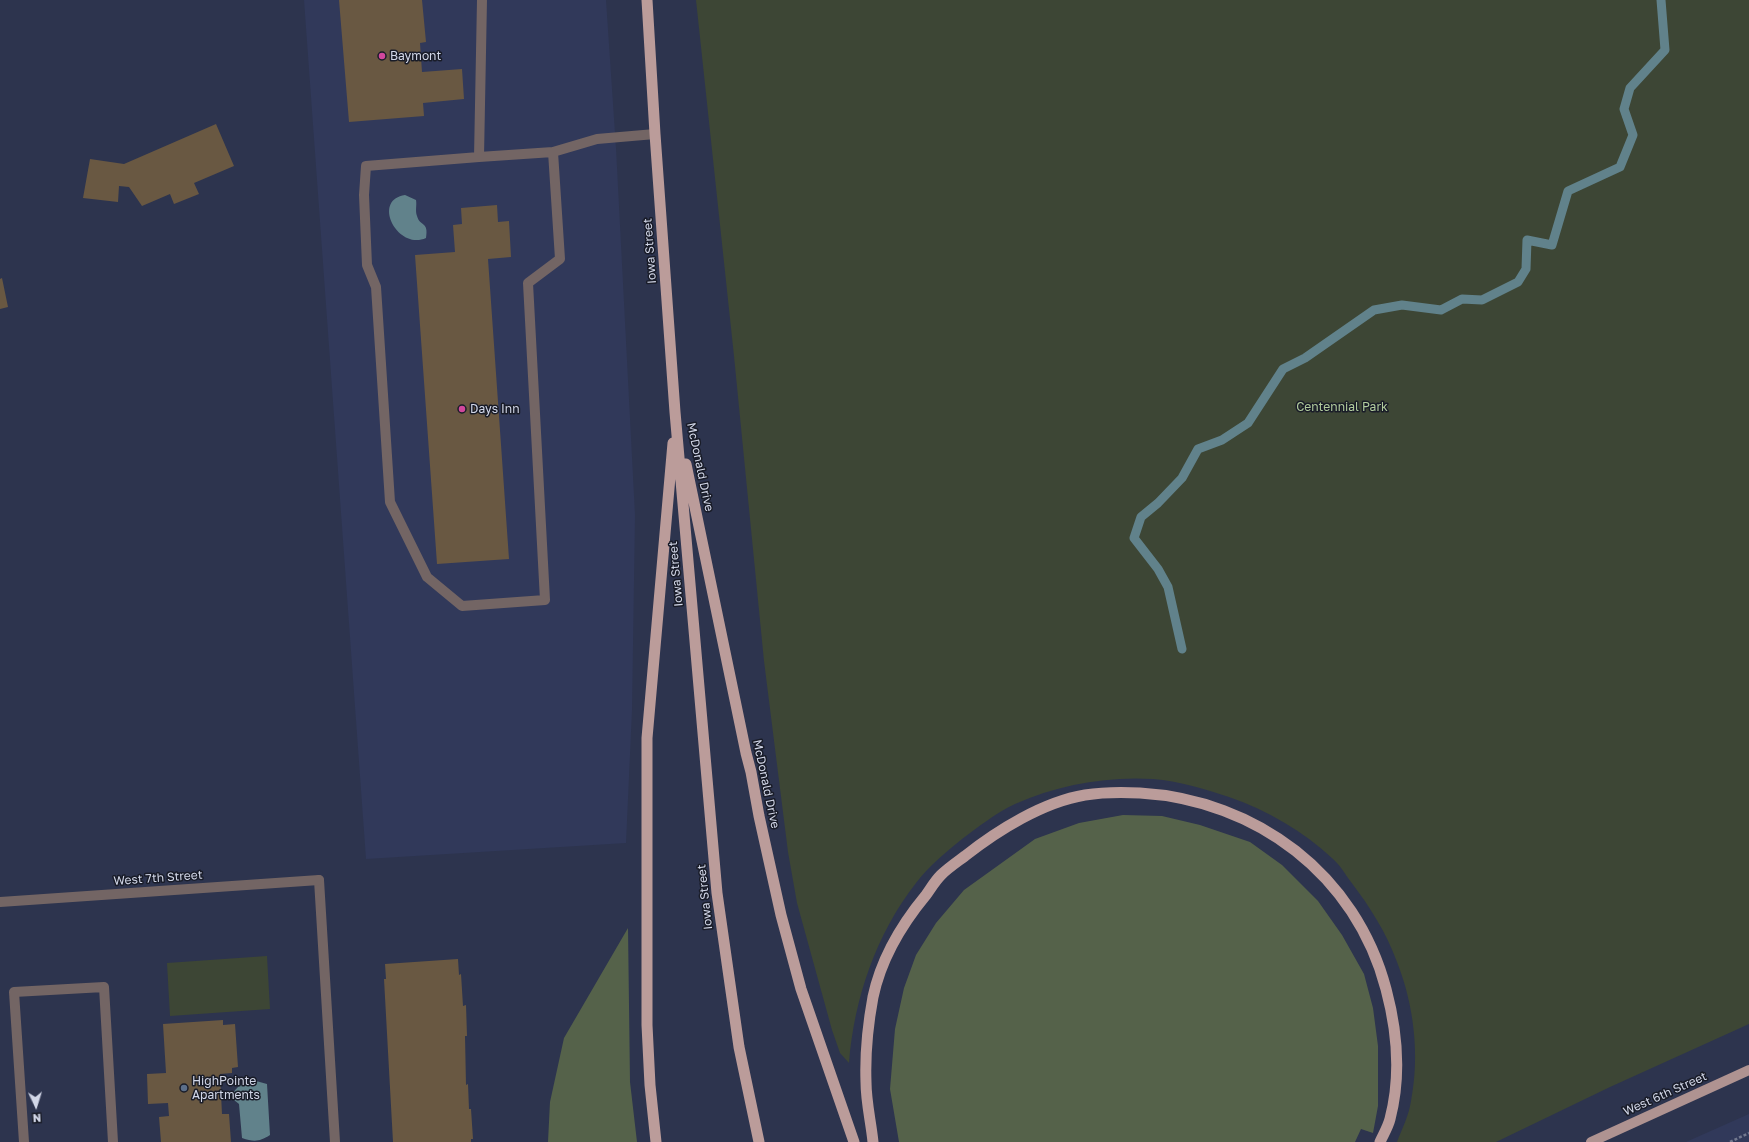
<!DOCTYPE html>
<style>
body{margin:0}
#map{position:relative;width:1749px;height:1142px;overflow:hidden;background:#2d344e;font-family:"Golos Text",sans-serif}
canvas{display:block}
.north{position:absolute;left:16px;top:1086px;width:40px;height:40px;-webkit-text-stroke:3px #191c28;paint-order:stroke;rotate:176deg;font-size:11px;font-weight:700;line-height:16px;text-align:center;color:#d2d7e8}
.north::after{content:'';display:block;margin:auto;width:14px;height:18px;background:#d2d7e8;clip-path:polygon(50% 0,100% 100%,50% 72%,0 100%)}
</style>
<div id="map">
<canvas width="1749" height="1142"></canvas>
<div class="north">N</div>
</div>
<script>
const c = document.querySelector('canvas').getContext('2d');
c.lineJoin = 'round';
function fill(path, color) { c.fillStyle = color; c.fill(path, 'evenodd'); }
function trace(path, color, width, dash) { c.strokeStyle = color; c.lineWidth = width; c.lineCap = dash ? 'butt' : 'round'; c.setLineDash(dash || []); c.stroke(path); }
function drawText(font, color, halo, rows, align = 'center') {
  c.font = font + ' "Golos Text",sans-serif'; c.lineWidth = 3; c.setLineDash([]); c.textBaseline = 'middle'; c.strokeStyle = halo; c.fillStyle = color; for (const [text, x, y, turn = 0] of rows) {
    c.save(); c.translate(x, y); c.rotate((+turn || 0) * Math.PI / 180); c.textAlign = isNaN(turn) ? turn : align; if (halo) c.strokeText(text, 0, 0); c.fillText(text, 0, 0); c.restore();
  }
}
const built = new Path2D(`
 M304 0H606L616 148 635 515 632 710 626 843 366 859Z
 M1749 1114V1142H1686Z`);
const green = new Path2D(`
 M696 0H1749V1024L1610 1087 1496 1142H1397C1402 1129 1409 1115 1411 1101 1420 1055 1414 1005 1397 962 1386 932 1370 907 1351 882 1345 874 1340 865 1333 859 1303 831 1267 810 1229 797 1204 789 1179 781 1153 779 1107 776 1057 785 1015 804 996 813 978 827 962 839 946 852 929 866 916 883 876 934 854 999 849 1063L840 1053 832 1030 797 903 788 852 764 661 734 356Z
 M267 956 270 1009 170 1016 167 963Z`);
const forest = new Path2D(`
 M1123 815 1162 816 1200 825 1250 842 1282 865 1318 901 1342 935 1364 974 1373 1008 1378 1046V1106L1373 1133 1361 1129 1355 1142H899L890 1089 895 1029 904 988 916 955 936 923 964 890 1035 839 1079 823Z
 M628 928 630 1082 637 1142H548L550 1102 564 1038Z`);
const water = new Path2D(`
 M405 195 416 200C417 205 415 211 417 216 420 227 429 221 426 238 398 251 371 200 405 195Z
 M256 1081 267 1084 270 1135C259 1142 254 1142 242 1138L239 1104 234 1100 233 1093C239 1084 245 1082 256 1081Z`);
const stream = new Path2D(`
 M1182 649 1168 587 1158 569 1134 538 1141 517 1158 503 1182 478 1198 449 1222 440 1248 423 1283 369 1305 358 1374 310 1402 305 1441 310 1462 299 1482 300 1518 282 1526 269 1527 240 1552 245 1568 191 1620 167 1633 135 1624 109 1630 88 1665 50 1661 0`);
const building = new Path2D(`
 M339 0H422L426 42 420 43 422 72 462 69 464 99 423 103 424 116 349 122Z
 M216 124 234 166 194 183 199 194 174 204 170 194 142 206 129 187 119 186 118 202 83 198 90 159 124 164Z
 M497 205 498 222 509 221 511 257 488 259 509 559 437 564 415 255 455 252 453 225 462 224 461 208Z
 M2 278 8 307 0 309V279Z
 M458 959 459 975 461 974 463 1006 466 1005 467 1036H465L466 1085 468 1084 469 1109H471L473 1139H471V1142H393L384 979H386L385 964Z
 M223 1020V1025L235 1024 238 1067 232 1068V1073L220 1074 222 1114H229L231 1142H161L159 1117 169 1116 168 1103 148 1104 147 1074 166 1073 163 1024Z`);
const path = new Path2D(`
 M1730 1142 1749 1133`);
const service = new Path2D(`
 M482 0 479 157 553 152 597 139 655 134
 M479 157 366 166 364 195 367 265 376 287 390 502 427 577 462 606 545 600 528 283 560 259 553 152
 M319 880 335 1142
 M24 1142 14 992 104 987 113 1142`);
const minor = new Path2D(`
 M0 902 319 880`);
const primary = new Path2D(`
 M1591 1142 1749 1070`);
const trunk = new Path2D(`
 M647 0 655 134 675 412 717 893 739 1047 759 1142
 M686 464 746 753 751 772 759 816 781 915 801 989 854 1142
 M656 1142 650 1085 647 1025V738L673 443
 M873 1142C871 1122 866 1102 866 1082 865 1054 868 1024 873 997 881 959 902 924 926 895 931 888 935 881 941 875 948 868 957 862 965 856 998 830 1043 802 1085 795 1104 792 1121 792 1140 793 1257 800 1356 875 1386 989 1397 1030 1401 1077 1390 1119 1388 1127 1383 1135 1380 1142`);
const markers = [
 [382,56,4,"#d1479c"],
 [462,409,4,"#d1479c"],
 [184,1088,4,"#5c6f8a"]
];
const poiNames = [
 ["Baymont",390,56],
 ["Days Inn",470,409],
 ["HighPointe",192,1081],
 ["Apartments",192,1095]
];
const streetNames = [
 ["Iowa Street",650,251,-94],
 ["McDonald Drive",700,467,78],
 ["Iowa Street",676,574,-95],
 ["McDonald Drive",766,784,78],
 ["West 7th Street",158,878,-4],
 ["Iowa Street",705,897,-96],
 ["West 6th Street",1665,1094,-24]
];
const parkNames = [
 ["Centennial Park",1342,407]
];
fill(built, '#31395a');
fill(green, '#3d4635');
fill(forest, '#55624a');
fill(water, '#61828b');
trace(stream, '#61828b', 9);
fill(building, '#695842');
trace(path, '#73798f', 2.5, [3, 2]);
trace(service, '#736564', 10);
trace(minor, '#736564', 10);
trace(primary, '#af9391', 10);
trace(trunk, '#bb9c9a', 11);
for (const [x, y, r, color] of markers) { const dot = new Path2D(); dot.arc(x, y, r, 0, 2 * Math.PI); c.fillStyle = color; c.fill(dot); trace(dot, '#191c28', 1.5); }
drawText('12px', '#d2d7e8', '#191c28', poiNames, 'left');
drawText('12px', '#d2d7e8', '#191c28', streetNames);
drawText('12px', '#b2cc9d', '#191c28', parkNames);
</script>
